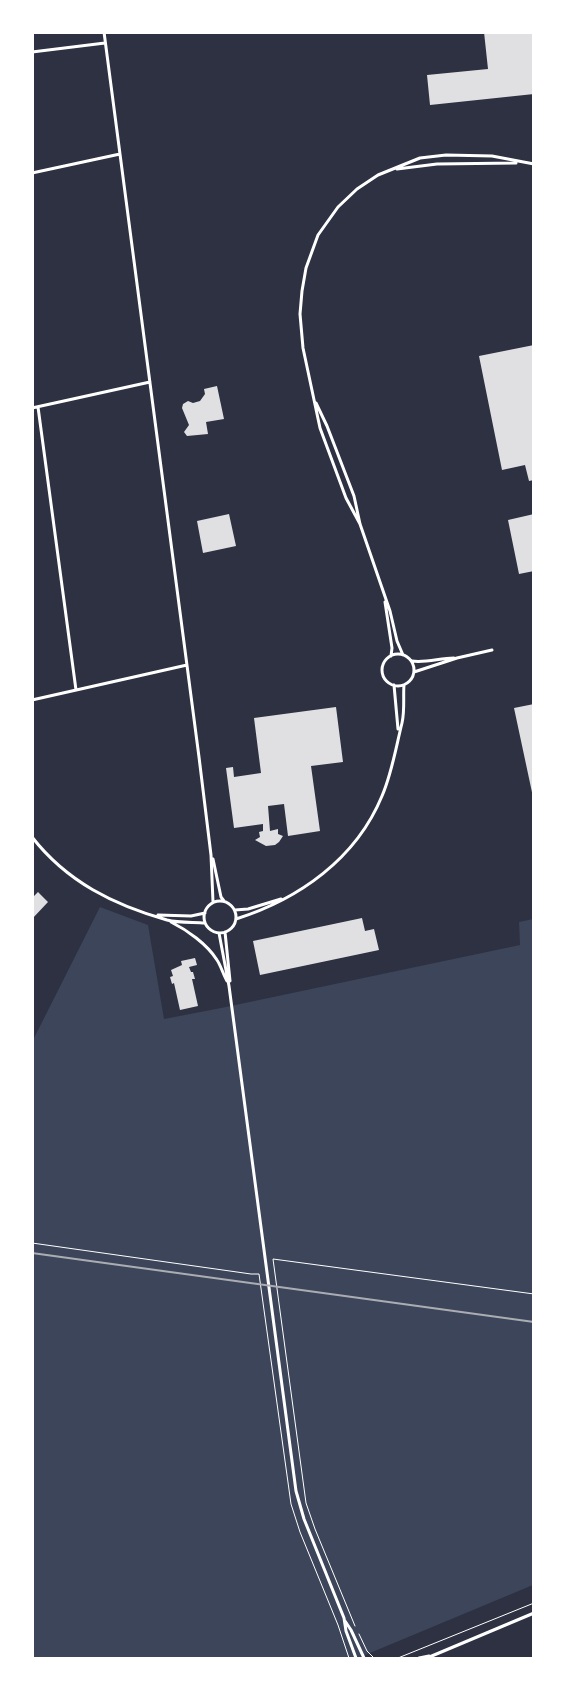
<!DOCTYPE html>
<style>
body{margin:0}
#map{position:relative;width:566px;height:1691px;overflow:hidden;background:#2d3142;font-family:"PT Sans",sans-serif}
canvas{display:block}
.frame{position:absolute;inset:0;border:34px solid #fff;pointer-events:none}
</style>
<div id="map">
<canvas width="566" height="1691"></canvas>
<div class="frame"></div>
</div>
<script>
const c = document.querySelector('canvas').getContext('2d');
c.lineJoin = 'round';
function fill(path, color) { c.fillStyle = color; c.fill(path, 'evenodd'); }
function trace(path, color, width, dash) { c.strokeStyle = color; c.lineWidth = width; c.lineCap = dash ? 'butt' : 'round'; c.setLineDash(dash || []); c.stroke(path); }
const green = new Path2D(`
 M100 907 148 925 164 1019 221 1008 520 945 519 922 533 919V1585L358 1658H33L32 1042Z`);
const building = new Path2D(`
 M484 32H534V94L430 105 427 75 488 69Z
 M534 345V480L529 481 525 465 502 470 479 356Z
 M217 386 224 419 206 422 208 434 187 436 184 432 189 425 182 408 183 404 188 401 193 403 200 401 205 394 204 389Z
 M229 514 236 546 203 553 197 521Z
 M534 514V571L519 574 508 520Z
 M534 704V797H533L514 708Z
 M336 707 343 762 311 766 320 831 288 836 284 804 268 806 270 831 278 829V834L283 836 279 842 275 845 266 846 255 840 260 837 259 832 263 831V824L234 828 226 768 233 767 234 777 261 773 254 718Z
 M38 892 48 902 32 919V898Z
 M362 918 365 931 374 929 379 950 260 975 253 941Z
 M195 958 197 965 189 967 191 972H193L195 979H192L198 1006 180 1010 174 983 172 984 170 977 173 976 171 970 182 965 181 961Z`);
const path = new Path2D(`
 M32 1243 251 1274H259L291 1504 300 1532 338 1625 349 1658
 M355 1626 315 1529 306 1503 273 1259 534 1294
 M359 1634 367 1651 374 1658
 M398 1658 534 1603`);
const minor = new Path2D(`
 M104 32 199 757 211 855 213 902
 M32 52 105 43
 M397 169 437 164 516 163
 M32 173 120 154
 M316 403 327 426 354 496 360 524 390 611 397 641 403 655
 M38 407 76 690
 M32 408 150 382
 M360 524 346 498 320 428 303 348 300 314 302 291 306 268 318 235 338 207 357 189 378 175 420 158 446 155 492 156 534 164
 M385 602 392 648 391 656
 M382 670a16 16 0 1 1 32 0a16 16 0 1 1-32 0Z
 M412 661C426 663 440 658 454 658
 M414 672 457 658 492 650
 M394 685 398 729
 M32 700 187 665
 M32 837C67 882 114 905 167 920 179 923 193 922 205 923
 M213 859 221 897 224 901
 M204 917a16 16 0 1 1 32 0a16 16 0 1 1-32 0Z
 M235 910 248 909 281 899
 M158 915 191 916 205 913
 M236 919C299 899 356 859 382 796 392 773 396 747 402 723 405 710 403 697 404 685
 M171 922C187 930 207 944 217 960 221 966 223 974 227 981
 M225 932 230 981
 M219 933 229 986 296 1491 304 1519 344 1618 346 1631 356 1658
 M345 1621 351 1630 364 1658
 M419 1658 429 1656
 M427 1658 534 1613`);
const rail = new Path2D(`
 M32 1253 534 1322`);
fill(green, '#3c4559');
fill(building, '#e0e0e3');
trace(path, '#fff', 1);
trace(minor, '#fff', 3);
trace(rail, '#abadb3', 2);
</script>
